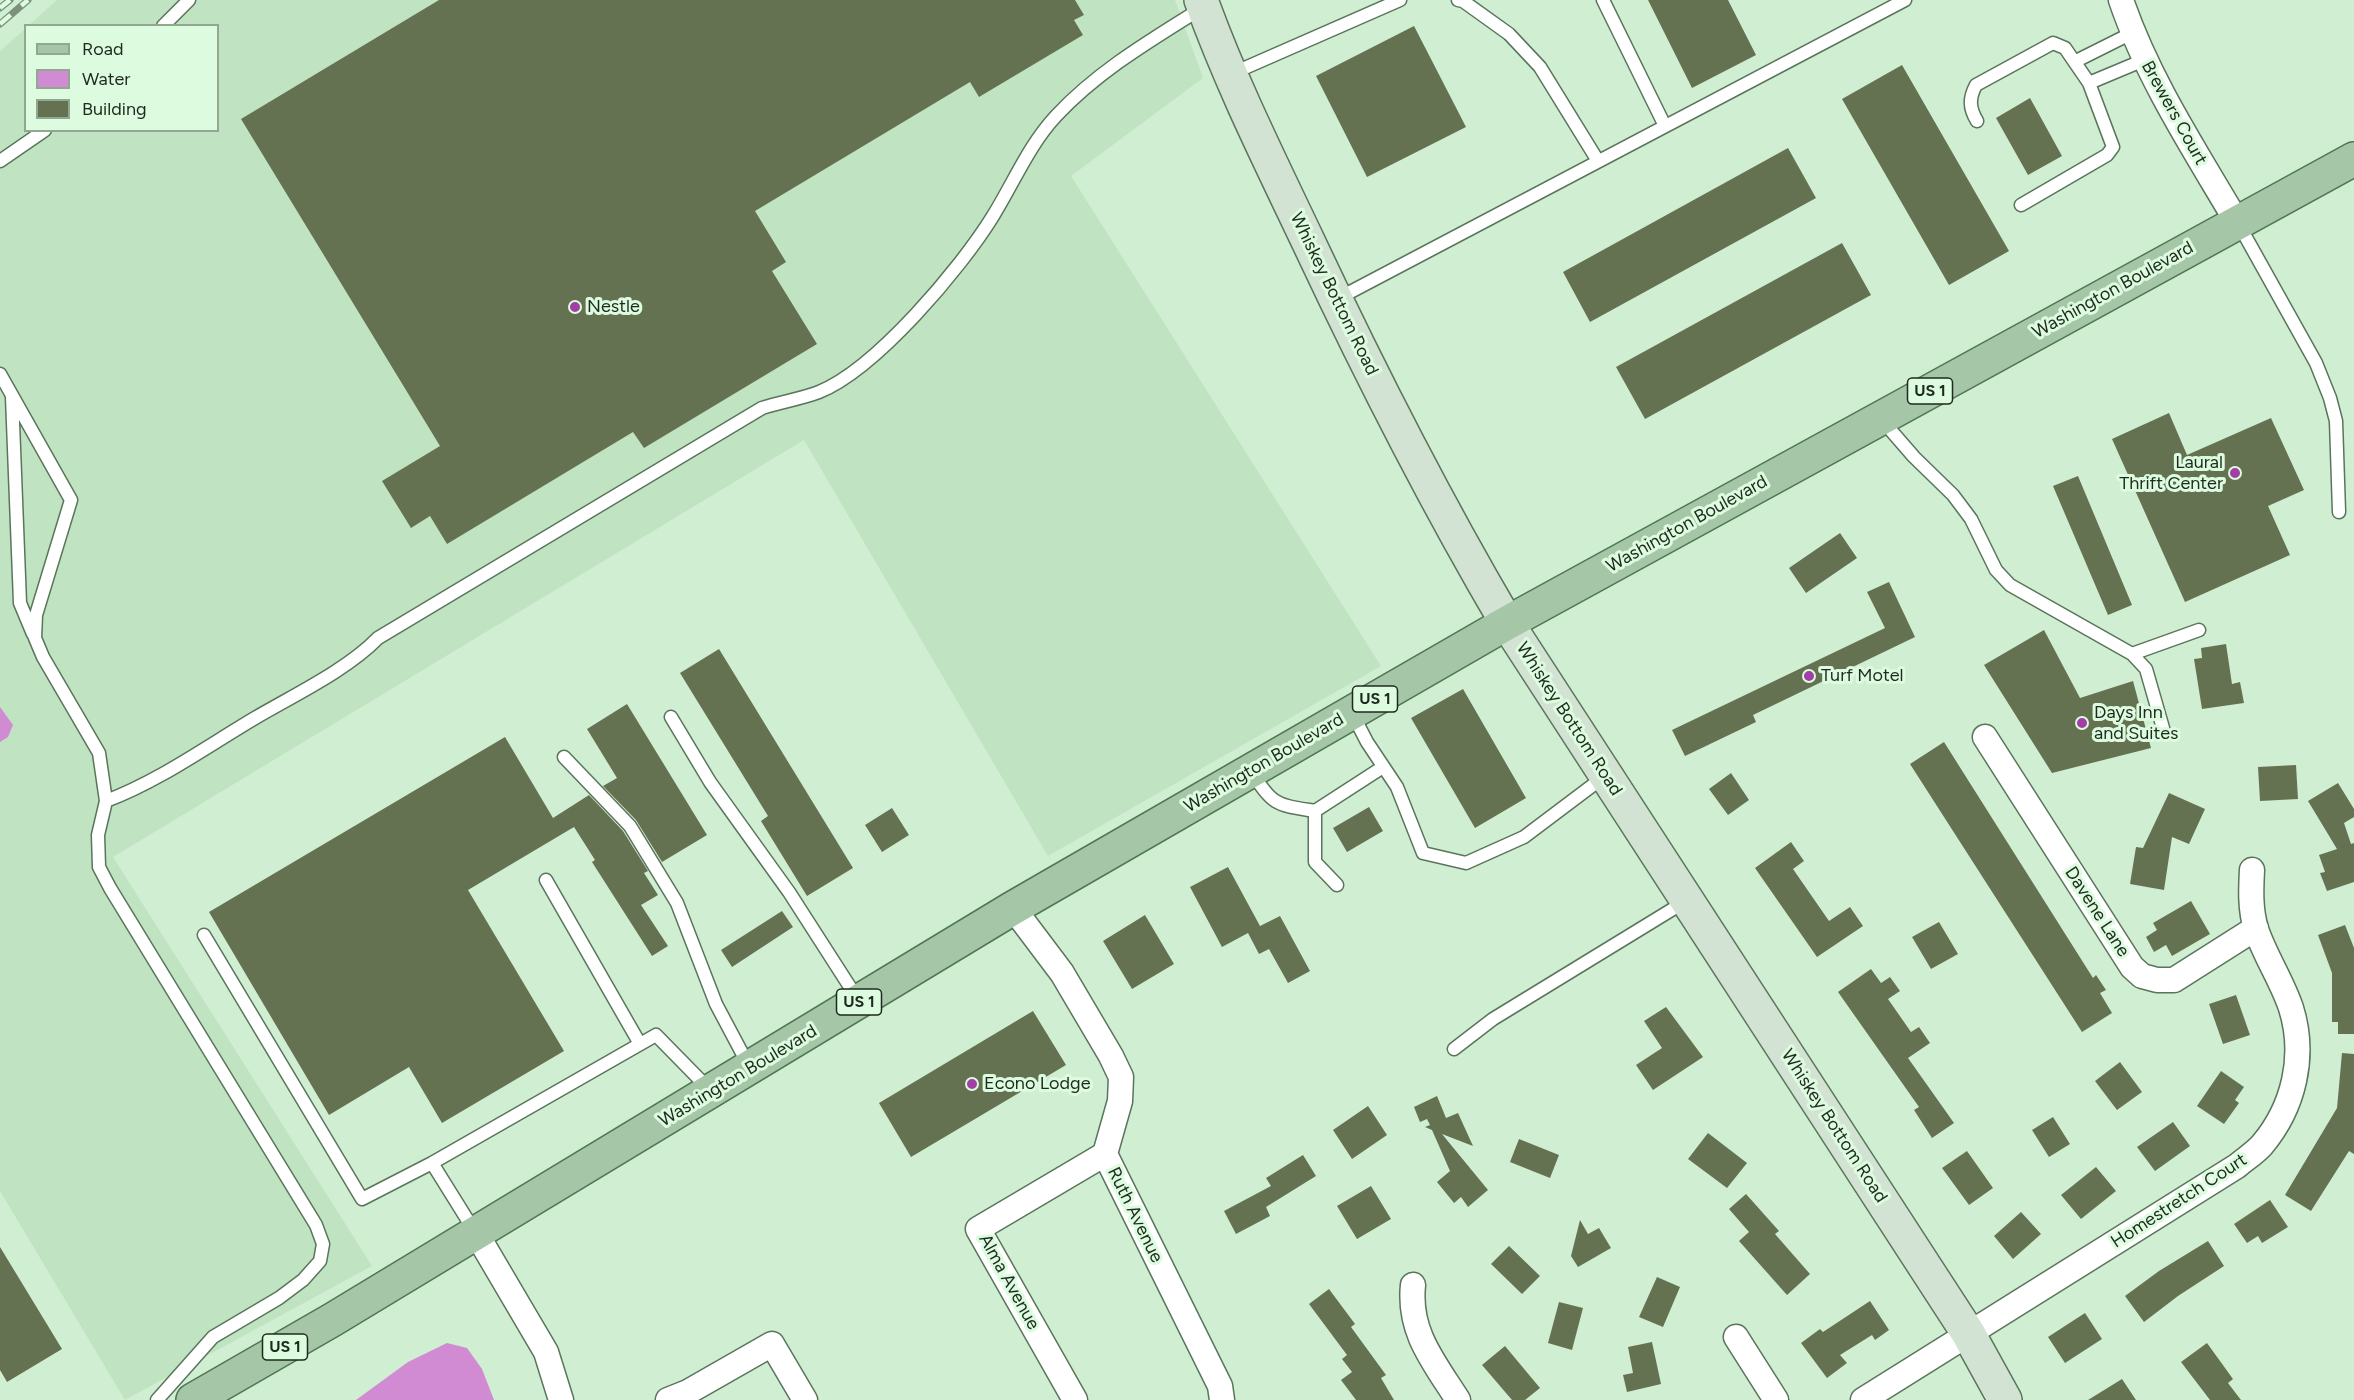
<!DOCTYPE html>
<style>
body{margin:0}
#map{position:relative;width:2354px;height:1400px;overflow:hidden;background:#d0eed1;font-family:Figtree,sans-serif}
canvas{display:block}
.legend{position:absolute;left:24px;top:24px;width:195px;height:108px;box-sizing:border-box;background:#ddfbde;border:2px solid #91a792;margin:0;padding:8px 10px;list-style:none;font-size:18px;color:#1e2a1f}
.legend li{display:flex;align-items:center;gap:12px;height:30px}
.legend b{width:30px;border:2px solid #91a792}
</style>
<div id="map">
<canvas width="2354" height="1400"></canvas>
<ul class="legend">
<li><b style="height:8px;background:#a5c7a7"></b>Road</li>
<li><b style="height:16px;background:#d18bd3"></b>Water</li>
<li><b style="height:16px;background:#657252"></b>Building</li>
</ul>
</div>
<script>
const c = document.querySelector('canvas').getContext('2d');
c.lineJoin = 'round';
function fill(path, color) { c.fillStyle = color; c.fill(path, 'evenodd'); }
function trace(path, color, width, dash) { c.strokeStyle = color; c.lineWidth = width; c.lineCap = dash ? 'butt' : 'round'; c.setLineDash(dash || []); c.stroke(path); }
function drawText(font, color, halo, rows, align = 'center') {
  c.font = font + ' Figtree,sans-serif'; c.lineWidth = 6; c.setLineDash([]); c.textBaseline = 'middle'; c.strokeStyle = halo; c.fillStyle = color; for (const [text, x, y, turn = 0] of rows) {
    c.save(); c.translate(x, y); c.rotate((+turn || 0) * Math.PI / 180); c.textAlign = isNaN(turn) ? turn : align; if (halo) c.strokeText(text, 0, 0); c.fillText(text, 0, 0); c.restore();
  }
}
const built = new Path2D(`
 M57 0H1175L1203 78 1071 176 1381 666 1048 856 804 440 113 857 372 1266 125 1400 0 1191V51L25 29 26 130H218V26L29 25Z`);
const water = new Path2D(`
 M0 707 13 725 8 737 0 742Z
 M447 1343 467 1348 482 1369 494 1400H356L408 1362Z`);
const building = new Path2D(`
 M439 0H1075L1084 15 1074 20 1083 35 979 97 970 82 755 211 786 262 772 271 817 344 644 448 633 432 447 544 430 516 411 528 382 481 440 446 241 119Z
 M1648 0H1728L1756 55 1692 88Z
 M1414 26 1466 127 1367 177 1316 76Z
 M1902 65 2009 251 1949 285 1842 99Z
 M2030 98 2062 156 2028 175 1996 118Z
 M1788 148 1816 198 1590 322 1563 272Z
 M1842 243 1871 295 1645 419 1616 367Z
 M2169 413 2187 455 2271 418 2304 490 2268 506 2290 555 2185 602 2112 439Z
 M2078 476 2132 605 2108 615 2053 486Z
 M1840 533 1857 558 1806 593 1789 568Z
 M1889 582 1915 637 1753 715 1756 722 1685 756 1672 730 1885 628 1867 592Z
 M2044 630 2080 698 2133 681 2151 748 2052 773 1984 665Z
 M2226 644 2232 684 2240 682 2244 703 2202 709 2194 659 2202 658 2201 648Z
 M719 649 853 868 807 896 761 821 768 816 680 673Z
 M1463 689 1526 798 1475 828 1411 718Z
 M627 704 707 835 662 862 636 820 603 786 617 778 587 729Z
 M505 737 553 818 589 795 623 831 648 871 644 873 658 895 641 905 668 946 652 956 592 862 595 860 574 827 468 890 564 1051 442 1123 409 1067 329 1115 209 912Z
 M1944 742 2093 978 2096 975 2106 990 2100 993 2112 1013 2082 1032 1910 764Z
 M2296 765 2298 799 2260 801 2258 767Z
 M1731 773 1749 800 1728 815 1709 789Z
 M2338 783 2354 809V817L2344 823 2351 844 2354 843V882L2327 891 2320 873 2325 872 2319 855 2337 849 2308 801Z
 M2169 793 2205 809 2189 844 2172 837 2164 890 2130 884 2136 847 2143 848Z
 M1369 807 1383 831 1347 852 1333 828Z
 M892 808 909 835 882 852 865 825Z
 M1791 842 1804 861 1793 869 1829 921 1850 907 1863 926 1817 957 1755 868Z
 M1228 867 1260 926 1280 916 1310 971 1288 983 1269 949 1259 954 1248 933 1222 947 1190 887Z
 M2191 901 2210 934 2172 956 2166 945 2154 952 2146 937 2157 930 2153 923Z
 M782 911 793 927 732 967 721 950Z
 M1145 915 1174 964 1132 989 1103 941Z
 M1939 922 1958 954 1931 969 1912 937Z
 M2345 925 2354 948V1034H2338V1022H2332V973L2318 935Z
 M1871 969 1881 983 1890 977 1900 991 1888 999 1911 1032 1919 1027 1930 1043 1908 1058 1954 1123 1932 1138 1914 1110 1919 1107 1838 992Z
 M2236 995 2250 1035 2223 1044 2209 1004Z
 M1666 1007 1703 1057 1653 1090 1636 1065 1662 1048 1644 1021Z
 M1033 1011 1066 1065 911 1157 879 1103Z
 M2342 1053 2354 1054V1154L2349 1151 2311 1211 2285 1195 2337 1108Z
 M2120 1062 2142 1092 2117 1110 2095 1081Z
 M2221 1071 2244 1087 2235 1100 2239 1103 2224 1124 2197 1106Z
 M1437 1096 1446 1118 1458 1113 1473 1146 1442 1134 1488 1190 1468 1207 1461 1197 1454 1203 1437 1182 1450 1171 1432 1130 1425 1127 1430 1125 1427 1119 1420 1122 1414 1107Z
 M1368 1106 1387 1135 1352 1159 1333 1130Z
 M2053 1117 2070 1144 2049 1157 2032 1130Z
 M2173 1122 2190 1146 2155 1171 2137 1147Z
 M1708 1133 1747 1163 1727 1188 1688 1159Z
 M1519 1139 1559 1155 1550 1178 1510 1162Z
 M1967 1151 1993 1188 1969 1205 1942 1168Z
 M1303 1155 1316 1176 1266 1207 1270 1216 1236 1234 1224 1211 1271 1186 1266 1178Z
 M2096 1167 2116 1191 2081 1219 2061 1195Z
 M1371 1186 1391 1219 1357 1239 1337 1206Z
 M1746 1194 1779 1231 1775 1234 1810 1274 1787 1295 1739 1241 1749 1232 1729 1209Z
 M2270 1200 2288 1227 2262 1243 2258 1236 2247 1243 2234 1224Z
 M2021 1212 2041 1234 2013 1259 1994 1236Z
 M1580 1220 1588 1234 1599 1228 1611 1248 1578 1267 1571 1256Z
 M2208 1241 2224 1266 2178 1296 2144 1322 2125 1296 2159 1271Z
 M1509 1246 1540 1276 1522 1294 1491 1264Z
 M0 1247 62 1349 7 1382 0 1370Z
 M1657 1277 1680 1287 1663 1327 1639 1317Z
 M1329 1289 1355 1324 1351 1327 1386 1375 1381 1378 1394 1400H1356L1341 1380 1352 1372 1342 1359 1347 1355 1309 1304Z
 M1870 1301 1889 1330 1875 1340 1872 1335 1840 1355 1847 1363 1827 1378 1801 1343 1820 1329 1823 1332Z
 M1559 1302 1583 1308 1572 1350 1548 1343Z
 M2085 1313 2102 1339 2065 1363 2048 1337Z
 M1652 1342 1661 1384 1627 1392 1623 1375 1633 1373 1628 1347Z
 M2207 1343 2233 1379 2228 1383 2241 1400H2210L2181 1362Z
 M1505 1346 1540 1388 1525 1400H1512L1482 1365Z
 M2122 1379 2136 1400H2088Z`);
const lane = new Path2D(`
 M1458 0 1463 1 1509 34 1540 67 1598 161
 M1603 0 1665 126
 M163 26 189 0
 M2076 61 2132 33
 M1231 74 1400 0
 M2089 83 2144 60
 M1977 121C1969 108 1969 98 1976 85L2053 43 2065 48 2089 83 2113 147 2107 155 2021 205
 M0 161 45 130
 M2239 225 2316 363 2330 398 2336 421 2339 512
 M1337 299 1905 0
 M0 374 71 500 36 615 35 638 43 657 99 753 106 801 98 835 99 867 110 888 316 1225 323 1244 320 1261 303 1280 279 1298 213 1337 157 1400
 M12 397 20 603 33 634
 M1881 419 1914 457 1953 495 1971 519 1996 570 2010 585 2132 654 2146 669 2163 728
 M2132 654 2199 630
 M1352 713 1367 742 1397 787 1423 853 1466 863 1524 837 1605 776
 M671 717 710 782 789 892 859 1001
 M564 757 630 826 677 903 716 1004 750 1068
 M1252 772C1272 806 1278 805 1315 811L1383 767
 M106 801C159 781 206 747 255 718 294 695 347 670 378 638L762 408C780 402 801 399 819 392 876 369 961 268 993 216 1014 182 1029 145 1056 116 1098 71 1151 40 1202 8
 M1315 811V862L1337 885
 M546 880 640 1044
 M204 935 362 1199 432 1163
 M1454 1049 1493 1019 1686 901
 M475 1232 432 1163 656 1035 709 1089`);
const street = new Path2D(`
 M2121 0C2148 79 2194 149 2237 222
 M1985 737 2132 967 2142 976 2157 980H2174L2256 928
 M1013 908 1062 973 1111 1056 1121 1077 1120 1101 1105 1154 1220 1386 1222 1400
 M476 1233 546 1352 561 1400
 M1413 1285C1408 1332 1434 1362 1458 1400
 M1736 1337 1776 1400
 M668 1400 688 1392 772 1344 805 1400
 M1075 1400 978 1229 1105 1154
 M1863 1400 2237 1166C2245 1159 2255 1153 2262 1145 2294 1107 2306 1056 2291 1008 2282 981 2265 956 2256 929 2250 909 2251 889 2252 870`);
const secondary = new Path2D(`
 M1201 0C1231 83 1270 161 1308 241 1369 371 1434 499 1507 623L1968 1333 2005 1400`);
const primary = new Path2D(`
 M193 1400 332 1320 1013 908 1507 623 2354 159`);
const rail = new Path2D(`
 M0 8 10 0
 M0 24 28 0`);
const markers = [
 [575,307,6,"#a13fa6"],
 [2235,473,6,"#a13fa6"],
 [1809,676,6,"#a13fa6"],
 [2082,723,6,"#a13fa6"],
 [972,1084,6,"#a13fa6"]
];
const shields = [
 [1930,391,45],
 [1375,699,45],
 [859,1002,45],
 [285,1347,45]
];
const shieldNames = [
 ["US 1",1930,391],
 ["US 1",1375,699],
 ["US 1",859,1002],
 ["US 1",285,1347]
];
const streetNames = [
 ["Brewers Court",2174,113,61],
 ["Washington Boulevard",2113,290,-29],
 ["Whiskey Bottom Road",1334,294,64],
 ["Washington Boulevard",1687,524,-29],
 ["Whiskey Bottom Road",1569,719,57],
 ["Washington Boulevard",1264,763,-30],
 ["Davene Lane",2097,912,57],
 ["Washington Boulevard",738,1076,-31],
 ["Whiskey Bottom Road",1834,1126,57],
 ["Homestretch Court",2179,1201,-33],
 ["Ruth Avenue",1135,1215,64],
 ["Alma Avenue",1009,1282,61]
];
const poiNames = [
 ["Nestle",587,307],
 ["Laural",2223,463,"right"],
 ["Thrift Center",2223,484,"right"],
 ["Turf Motel",1821,676],
 ["Days Inn",2094,713],
 ["and Suites",2094,734],
 ["Econo Lodge",984,1084]
];
fill(built, '#c0e4c1');
fill(water, '#d18bd3');
fill(building, '#657252');
trace(lane, '#5a755b', 15);
trace(street, '#5a755b', 27);
trace(secondary, '#5a755b', 36);
trace(primary, '#4f7752', 36);
trace(lane, '#fff', 12);
trace(street, '#fff', 24);
trace(secondary, '#d2e3d3', 33);
trace(primary, '#a5c7a7', 33);
trace(rail, '#7c917d', 7);
trace(rail, '#ddfbde', 4.5, [14]);
for (const [x, y, r, color] of markers) { const dot = new Path2D(); dot.arc(x, y, r, 0, 2 * Math.PI); c.fillStyle = color; c.fill(dot); trace(dot, '#ddfbde', 2); }
for (const [x, y, w] of shields) { const box = new Path2D(); box.roundRect(x - w / 2, y - 13, w, 26, 4.5); c.fillStyle = '#ddfbde'; c.fill(box); trace(box, '#1e2a1f', 1.5); }
drawText('bold 16px', '#1e2a1f', null, shieldNames);
drawText('18px', '#1e2a1f', '#ddfbde', streetNames);
drawText('18px', '#1e2a1f', '#ddfbde', poiNames, 'left');
</script>
